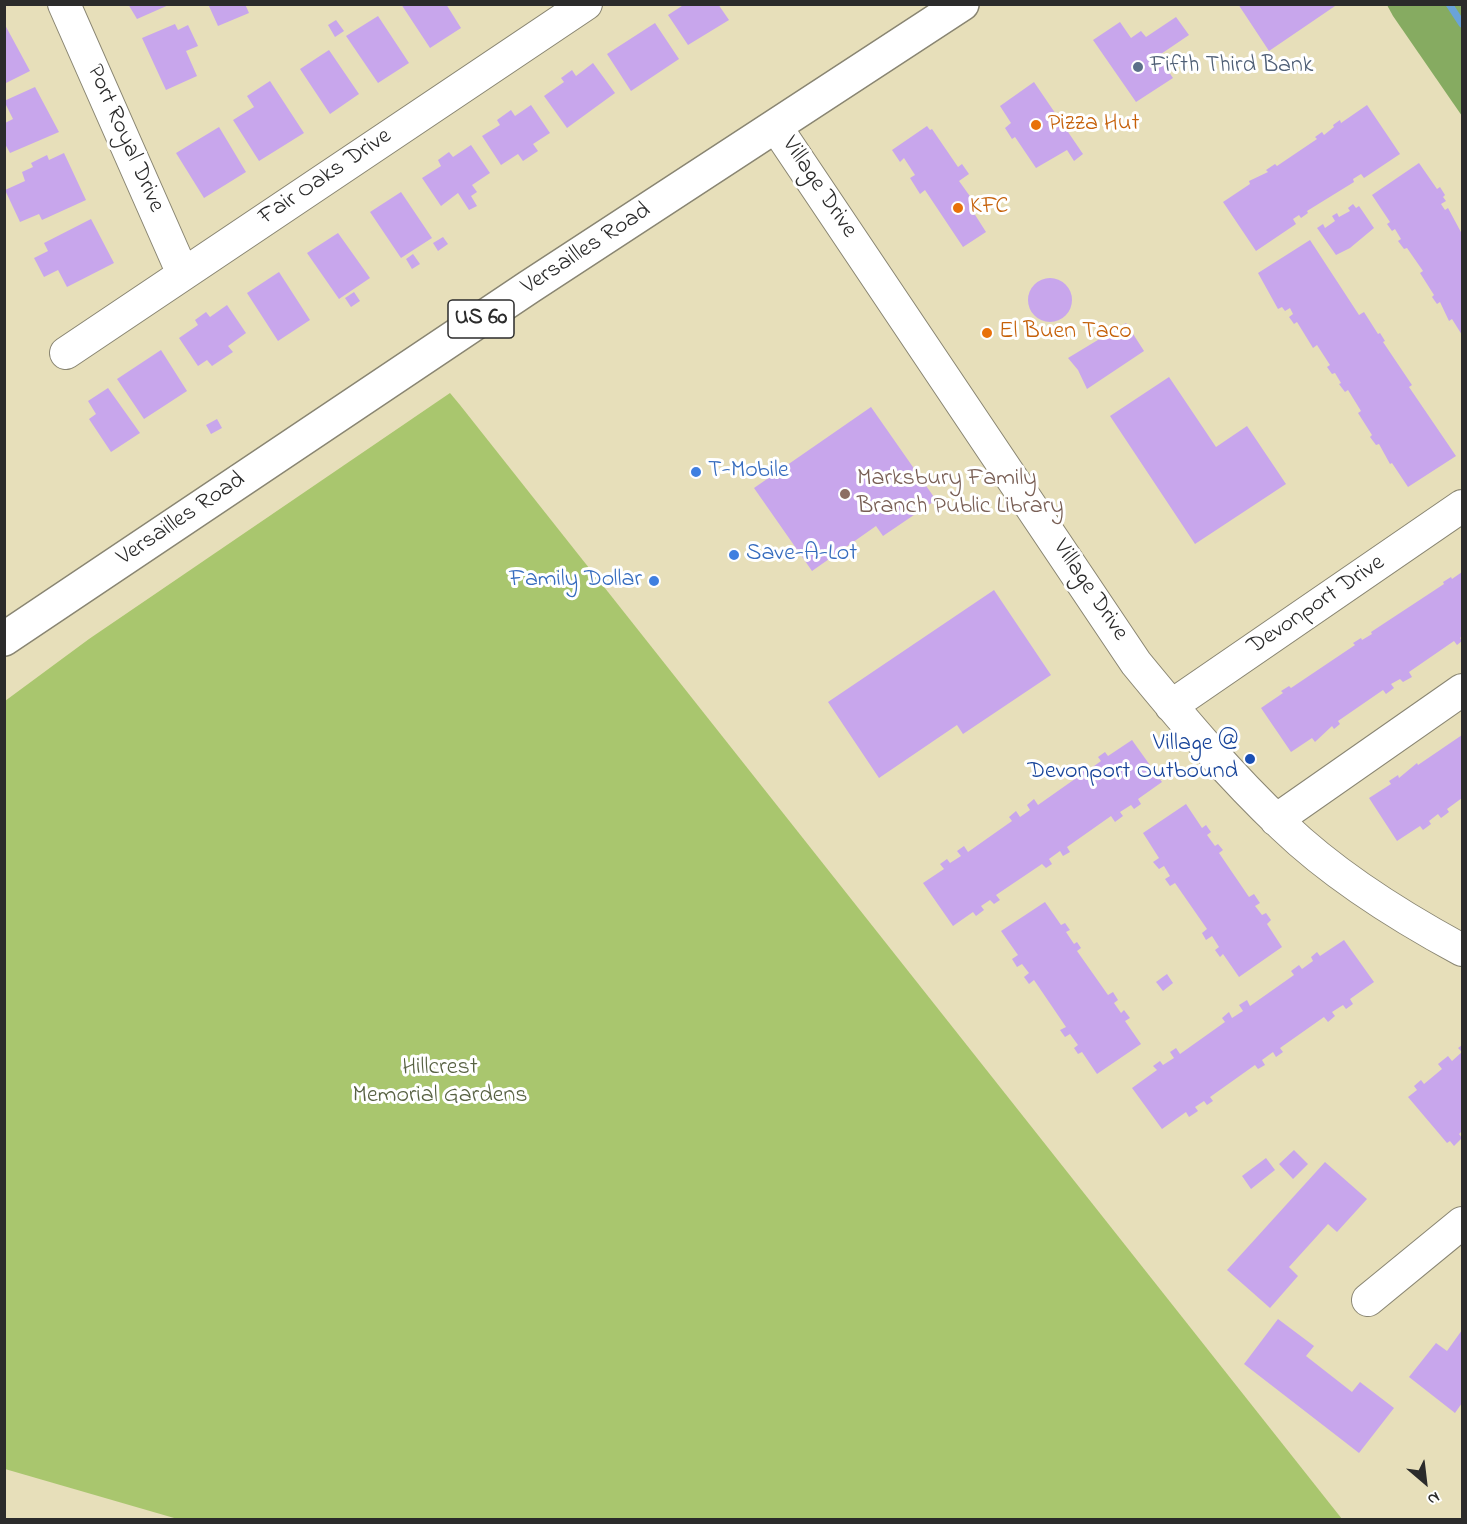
<!DOCTYPE html>
<style>
body{margin:0}
#map{position:relative;width:1467px;height:1524px;overflow:hidden;background:#e7dfba;font-family:"Indie Flower",sans-serif}
canvas{display:block}
.frame{position:absolute;inset:0;border:6px solid #2b2b2b;pointer-events:none}
.north{position:absolute;left:1395px;top:1452px;width:60px;height:60px;-webkit-text-stroke:4px #fff;paint-order:stroke;rotate:152deg;font-size:16px;font-weight:700;line-height:24px;text-align:center;color:#2b2b2b}
.north::after{content:'';display:block;margin:auto;width:21px;height:27px;background:#2b2b2b;clip-path:polygon(50% 0,100% 100%,50% 72%,0 100%)}
</style>
<div id="map">
<canvas width="1467" height="1524"></canvas>
<div class="frame"></div>
<div class="north">N</div>
</div>
<script>
const c = document.querySelector('canvas').getContext('2d');
c.lineJoin = 'round';
function fill(path, color) { c.fillStyle = color; c.fill(path, 'evenodd'); }
function trace(path, color, width, dash) { c.strokeStyle = color; c.lineWidth = width; c.lineCap = dash ? 'butt' : 'round'; c.setLineDash(dash || []); c.stroke(path); }
function drawText(font, color, halo, rows, align = 'center') {
  c.font = font + ' "Indie Flower",sans-serif'; c.lineWidth = 6; c.setLineDash([]); c.textBaseline = 'middle'; c.strokeStyle = halo; c.fillStyle = color; for (const [text, x, y, turn = 0] of rows) {
    c.save(); c.translate(x, y); c.rotate((+turn || 0) * Math.PI / 180); c.textAlign = isNaN(turn) ? turn : align; if (halo) c.strokeText(text, 0, 0); c.fillText(text, 0, 0); c.restore();
  }
}
const green = new Path2D(`
 M450 393 460 405 1342 1519 181 1520 5 1469V701L89 639Z`);
const forest = new Path2D(`
 M1387 5H1462V116L1393 16Z`);
const stream = new Path2D(`
 M1449 4 1462 24`);
const building = new Path2D(`
 M128 4H171L137 19Z
 M208 4H245L249 13 218 26Z
 M401 4H446L461 28 430 48Z
 M685 4H718L729 20 688 45 668 15Z
 M1238 4H1338L1269 51Z
 M378 16 409 63 378 83 346 36Z
 M1176 17 1189 35 1158 56 1173 78 1136 102 1093 40 1120 22 1131 38 1141 31 1146 37Z
 M336 20 344 31 335 37 328 25Z
 M4 23 30 71 4 84Z
 M655 23 679 59 631 91 607 54Z
 M175 24 178 30 188 25 198 46 186 51 197 76 166 90 142 38Z
 M329 50 359 94 330 114 300 69Z
 M593 63 615 93 567 128 544 96 564 82 561 78 572 70 576 76Z
 M270 81 304 133 259 161 233 120 254 107 247 96Z
 M1034 82 1083 154 1074 161 1067 150 1036 168 1015 137 1012 139 1005 128 1011 123 1000 106Z
 M35 87 59 132 10 153 5 144V123L13 119 4 101Z
 M531 105 550 133 533 144 538 151 523 161 518 154 501 165 482 136 500 125 497 120 511 110 515 116Z
 M1367 105 1400 154 1364 178 1361 174 1353 179 1354 182 1307 211 1308 213 1301 218 1299 215 1293 219 1296 224 1256 251 1223 202 1250 184 1249 181 1268 172 1266 170 1275 164 1277 166 1317 139 1315 137 1322 132 1324 135 1334 127 1333 125 1340 120 1341 123Z
 M927 126 930 130 932 129 958 167 962 164 969 174 959 181 977 206 972 210 986 232 963 247 925 190 920 194 910 178 915 175 904 158 900 162 892 150Z
 M219 127 246 172 204 198 176 153Z
 M471 145 490 173 472 185 477 192 471 196 477 206 469 210 458 193 441 206 422 178 441 166 438 160 449 152 453 157Z
 M64 153 86 200 42 220 39 214 20 222 5 190 25 181 22 172 33 167 31 163 47 155 49 160Z
 M1419 163 1437 189 1440 187 1445 195 1443 197 1446 201 1441 204 1445 210 1448 208 1462 234V335L1452 319 1449 321 1440 302 1437 304 1432 297 1434 295 1420 273 1423 271 1407 248 1404 249 1398 241 1401 239 1395 229 1392 231 1387 224 1390 222 1372 195Z
 M401 192 432 238 401 258 370 212Z
 M1353 204 1356 208 1359 206 1374 228 1350 248 1336 255 1317 228 1323 224 1325 228 1335 221 1332 216 1337 213 1339 217 1350 211 1348 208Z
 M91 219 114 263 67 287 58 270 44 277 34 258 48 251 44 243Z
 M338 233 370 278 339 299 307 253Z
 M443 237 448 244 438 251 433 243Z
 M1310 240 1359 315 1364 312 1378 334 1380 333 1385 341 1383 342 1412 385 1409 387 1456 456 1408 487 1392 463 1390 464 1379 444 1376 445 1370 437 1372 435 1358 413 1361 411 1348 390 1345 392 1339 384 1341 383 1335 373 1332 374 1327 367 1330 365 1317 345 1313 348 1297 322 1294 324 1289 317 1293 314 1290 308 1285 311 1282 307 1278 309 1258 273Z
 M413 254 420 264 412 269 406 259Z
 M279 272 310 320 278 341 247 293Z
 M1028 300a22 22 0 1 1 44 0a22 22 0 1 1-44 0Z
 M354 292 360 301 351 307 345 298Z
 M227 305 246 333 228 346 233 352 212 366 207 360 198 366 179 338 198 325 195 320 206 312 210 317Z
 M1126 323 1144 351 1087 389 1078 370 1068 358Z
 M161 350 187 391 144 419 117 379Z
 M1169 377 1216 447 1247 426 1286 484 1195 544 1110 416Z
 M108 388 140 433 111 452 89 419 96 414 88 401Z
 M871 407 936 500 883 536 876 526 812 571 754 488Z
 M217 419 222 428 211 434 206 425Z
 M1462 572V636L1460 638 1462 641 1457 645 1454 641 1409 672 1412 677 1403 682 1400 679 1391 684 1394 688 1386 694 1383 690 1338 721 1340 724 1334 729 1332 726 1315 742 1312 738 1291 752 1261 708 1283 693 1281 691 1289 686 1291 688 1355 645 1353 643 1361 638 1362 640 1372 634 1371 632 1444 584 1443 582 1451 577 1452 579Z
 M994 590 1051 675 963 734 957 725 879 778 828 702Z
 M1462 735V798L1447 809 1449 812 1441 818 1438 814 1429 821 1431 824 1423 830 1420 826 1397 841 1369 798 1391 784 1389 781 1398 775 1399 778 1417 763 1418 765Z
 M1132 740 1162 782 1138 799 1141 804 1134 809 1131 805 1120 812 1123 816 1115 822 1111 816 1067 847 1070 852 1063 856 1060 851 1049 859 1052 864 1046 868 1042 864 996 895 1000 900 994 904 990 900 981 906 984 910 976 916 973 912 953 926 923 883 944 869 940 864 947 859 950 863 961 856 957 851 964 846 968 852 1012 821 1009 817 1016 811 1020 817 1030 810 1027 805 1034 799 1038 805 1082 774 1079 770 1087 765 1090 769 1101 761 1098 757 1105 752 1108 756Z
 M1186 804 1202 828 1206 825 1211 832 1207 835 1215 846 1218 844 1223 850 1219 853 1249 897 1254 894 1260 903 1255 906 1262 915 1266 913 1271 920 1267 924 1282 947 1239 977 1223 954 1220 957 1215 950 1219 947 1212 936 1206 940 1202 933 1207 929 1175 883 1170 886 1165 879 1170 876 1164 866 1159 869 1153 862 1159 858 1143 833Z
 M1045 902 1061 925 1065 923 1070 930 1066 932 1074 944 1077 942 1081 948 1077 951 1108 995 1113 992 1118 1000 1114 1003 1121 1013 1124 1010 1130 1018 1125 1021 1141 1044 1097 1074 1082 1052 1078 1054 1074 1048 1078 1045 1070 1034 1065 1037 1060 1030 1066 1027 1034 980 1029 984 1024 977 1029 973 1022 964 1017 967 1012 959 1018 955 1001 931Z
 M1344 940 1374 982 1350 999 1353 1004 1346 1009 1343 1005 1332 1012 1335 1016 1328 1022 1324 1017 1280 1048 1283 1052 1276 1057 1273 1052 1262 1060 1265 1065 1258 1069 1255 1065 1210 1097 1213 1101 1207 1105 1204 1101 1195 1107 1198 1111 1189 1117 1186 1112 1162 1129 1132 1088 1157 1070 1153 1066 1160 1061 1163 1065 1174 1058 1170 1052 1176 1048 1180 1054 1225 1022 1222 1018 1229 1012 1232 1018 1243 1011 1239 1005 1247 1000 1250 1006 1294 975 1291 971 1299 965 1302 969 1313 961 1311 957 1317 952 1320 956Z
 M1167 974 1173 983 1163 991 1156 982Z
 M1462 1045V1131L1459 1134 1462 1138 1454 1146 1450 1141 1447 1143 1408 1097 1417 1090 1414 1086 1421 1080 1424 1084 1442 1069 1438 1064 1448 1056 1452 1061 1462 1052 1458 1048Z
 M1294 1150 1308 1164 1293 1179 1279 1164Z
 M1266 1158 1275 1170 1251 1189 1242 1176Z
 M1325 1162 1367 1199 1337 1232 1328 1224 1289 1267 1298 1276 1270 1308 1227 1270Z
 M1278 1319 1314 1346 1306 1356 1352 1392 1360 1382 1394 1408 1359 1453 1244 1364Z
 M1462 1330V1403L1455 1413 1409 1377 1436 1343 1447 1351Z`);
const minor = new Path2D(`
 M64 4 183 274
 M776 127 1136 663C1182 719 1230 776 1283 826 1335 876 1399 916 1462 950
 M66 353 586 4
 M1171 706 1462 506
 M1276 820 1462 690
 M1368 1300 1462 1223`);
const major = new Path2D(`
 M4 639 529 287 962 4`);
const markers = [
 [1138,67,6,"#5c6f8a"],
 [1036,125,6,"#e8710a"],
 [958,208,6,"#e8710a"],
 [987,333,6,"#e8710a"],
 [696,472,6,"#3f7fe0"],
 [845,494,6,"#8d6e63"],
 [734,555,6,"#3f7fe0"],
 [654,581,6,"#3f7fe0"],
 [1250,759,6,"#1a4fb4"]
];
const shields = [
 [481,319,66]
];
const shieldNames = [
 ["US 60",481,319]
];
const serviceNames = [
 ["Fifth Third Bank",1150,67]
];
const foodNames = [
 ["Pizza Hut",1048,125],
 ["KFC",970,208],
 ["El Buen Taco",999,333]
];
const streetNames = [
 ["Port Royal Drive",124,139,66],
 ["Fair Oaks Drive",326,178,-34],
 ["Village Drive",818,188,56],
 ["Versailles Road",587,250,-33],
 ["Versailles Road",182,520,-34],
 ["Village Drive",1089,591,56],
 ["Devonport Drive",1317,606,-34]
];
const shopNames = [
 ["T-Mobile",708,472],
 ["Save-A-Lot",746,555],
 ["Family Dollar",642,581,"right"]
];
const educationNames = [
 ["Marksbury Family",857,480],
 ["Branch Public Library",857,508]
];
const transitNames = [
 ["Village @",1238,745],
 ["Devonport Outbound",1238,773]
];
const parkNames = [
 ["Hillcrest",440,1069],
 ["Memorial Gardens",440,1097]
];
fill(green, '#a9c66e');
fill(forest, '#86ab61');
trace(stream, '#6aa3d9', 7);
fill(building, '#c8a6ec');
trace(minor, '#898572', 34);
trace(major, '#898572', 36);
trace(minor, '#fff', 32);
trace(major, '#fff', 33);
for (const [x, y, r, color] of markers) { const dot = new Path2D(); dot.arc(x, y, r, 0, 2 * Math.PI); c.fillStyle = color; c.fill(dot); trace(dot, '#fff', 2); }
for (const [x, y, w] of shields) { const box = new Path2D(); box.roundRect(x - w / 2, y - 19, w, 38, 4.5); c.fillStyle = '#fff'; c.fill(box); trace(box, '#2b2b2b', 1.5); }
drawText('bold 22px', '#2b2b2b', null, shieldNames);
drawText('24px', '#4e5e75', '#fff', serviceNames, 'left');
drawText('24px', '#c56008', '#fff', foodNames, 'left');
drawText('24px', '#2b2b2b', '#fff', streetNames);
drawText('24px', '#366cbe', '#fff', shopNames, 'left');
drawText('24px', '#785e54', '#fff', educationNames, 'left');
drawText('24px', '#164399', '#fff', transitNames, 'right');
drawText('24px', '#576142', '#fff', parkNames);
</script>
